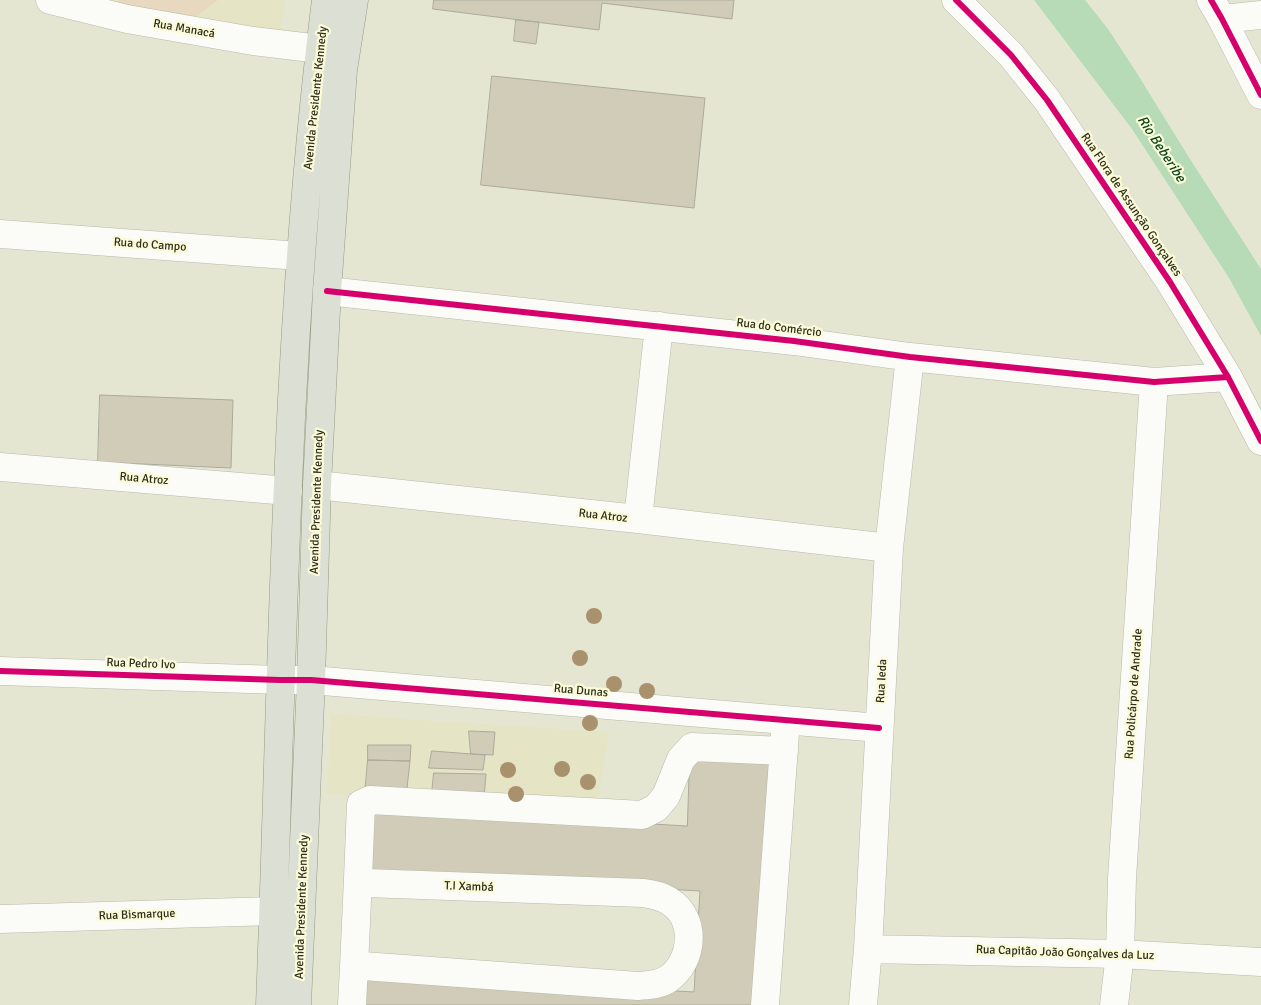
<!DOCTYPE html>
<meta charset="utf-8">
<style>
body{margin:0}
canvas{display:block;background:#e5e6d2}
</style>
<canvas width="1261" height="1005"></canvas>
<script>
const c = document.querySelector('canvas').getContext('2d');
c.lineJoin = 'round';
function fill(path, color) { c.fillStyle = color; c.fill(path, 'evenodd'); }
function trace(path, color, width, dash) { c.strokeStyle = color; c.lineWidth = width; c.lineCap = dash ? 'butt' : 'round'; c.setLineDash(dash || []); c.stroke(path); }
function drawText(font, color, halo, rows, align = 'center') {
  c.font = font + ' Signika,sans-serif'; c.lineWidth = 4.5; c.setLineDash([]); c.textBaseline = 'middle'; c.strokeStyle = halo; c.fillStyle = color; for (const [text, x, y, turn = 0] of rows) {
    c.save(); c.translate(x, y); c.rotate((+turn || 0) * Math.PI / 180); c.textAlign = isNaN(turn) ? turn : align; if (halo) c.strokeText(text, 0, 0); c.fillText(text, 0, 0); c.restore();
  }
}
const built = new Path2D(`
 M56 0H286L280 34 259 27 194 26Z
 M331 714 609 732 597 807 327 794Z`);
const green = new Path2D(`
 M119 0H218L185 25 116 7Z`);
const water = new Path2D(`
 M1034 0H1085L1108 29 1133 67 1190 159 1261 269V336L1229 278 1132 129Z`);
const building = new Path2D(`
 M434 0H734L732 19 602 3 599 30 433 9Z
 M516 20 539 22 536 44 514 41Z
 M492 76 705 98 694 208 481 185Z
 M100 395 233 400 231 468 98 462Z
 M469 731 495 732 493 755 471 754Z
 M368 745H411L410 761 368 760Z
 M432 751 485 755 483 770 429 768Z
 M690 757 769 762 756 1005H360L362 973 694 992 700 891 367 872 371 808 687 826Z
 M368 760 410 761 406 797 365 793Z
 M434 773 486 774 484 797 432 793Z`);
const minor = new Path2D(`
 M50 0 127 19 253 41 320 49
 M956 0 1011 55 1047 100 1170 282 1228 377 1261 441
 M1211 0 1222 19 1261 95
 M1222 19 1261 15
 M0 234 300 256
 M327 291 794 341 910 357 1154 382 1228 377
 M0 467 288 491
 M317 485 638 519 889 548
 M638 519 659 326
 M0 671 280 680H311L879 728
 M0 919 274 911
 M868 949 1120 954 1261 962
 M354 967 358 878
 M352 1005 354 967 363 966 638 986C649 985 659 985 668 979 694 961 697 918 669 901 661 896 652 894 643 893L366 883 358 878 361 804 370 800 642 815 656 808 666 796 681 759 692 747 784 751
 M765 1005 785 733
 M863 1005 868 949 889 548 910 357
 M1114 1005 1120 954 1122 878 1154 382`);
const major = new Path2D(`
 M270 1005C283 670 284 333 326 0
 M297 1005 311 680 317 485 327 291 343 70 354 0`);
const cycleway = new Path2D(`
 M956 0 1011 55 1047 100 1170 282 1228 377 1261 441
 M1211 0 1222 19 1261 95
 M327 291 794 341 910 357 1154 382 1228 377
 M0 671 280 680H311L879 728`);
const trees = [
 [594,616],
 [580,658],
 [614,684],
 [647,691],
 [590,723],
 [562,769],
 [508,770],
 [588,782],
 [516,794]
];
const streetNames = [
 ["Rua Manacá",184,29,10],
 ["Avenida Presidente Kennedy",316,98,-84],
 ["Rua Flora de Assunção Gonçalves",1131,205,56],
 ["Rua do Campo",150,245,4],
 ["Rua do Comércio",779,328,7],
 ["Rua Atroz",144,479,5],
 ["Avenida Presidente Kennedy",317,502,-88],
 ["Rua Atroz",603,516,6],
 ["Rua Pedro Ivo",141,664,2],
 ["Rua Ieda",882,681,-87],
 ["Rua Dunas",581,691,5],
 ["Rua Policárpo de Andrade",1134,694,-86],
 ["T.I Xambá",469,887,2],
 ["Avenida Presidente Kennedy",302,907,-88],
 ["Rua Bismarque",137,915,-2],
 ["Rua Capitão João Gonçalves da Luz",1065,953,2]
];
const waterNames = [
 ["Rio Beberibe",1161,149,57]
];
fill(built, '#e5e5c5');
fill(green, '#e8d8c0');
fill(water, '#b7dbb7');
fill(building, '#d0ccb8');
trace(building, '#acaa9b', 1);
trace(minor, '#b7b8a9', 29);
trace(major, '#949a81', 29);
trace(minor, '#fbfbf8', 28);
trace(major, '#dcdfd4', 28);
trace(cycleway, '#d6006c', 6);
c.fillStyle = '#a8916c';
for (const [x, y] of trees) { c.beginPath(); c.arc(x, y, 8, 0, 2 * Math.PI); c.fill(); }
drawText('12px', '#2d2d1f', '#fbfbd7', streetNames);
drawText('italic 14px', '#0b441e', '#fbfbd7', waterNames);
</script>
